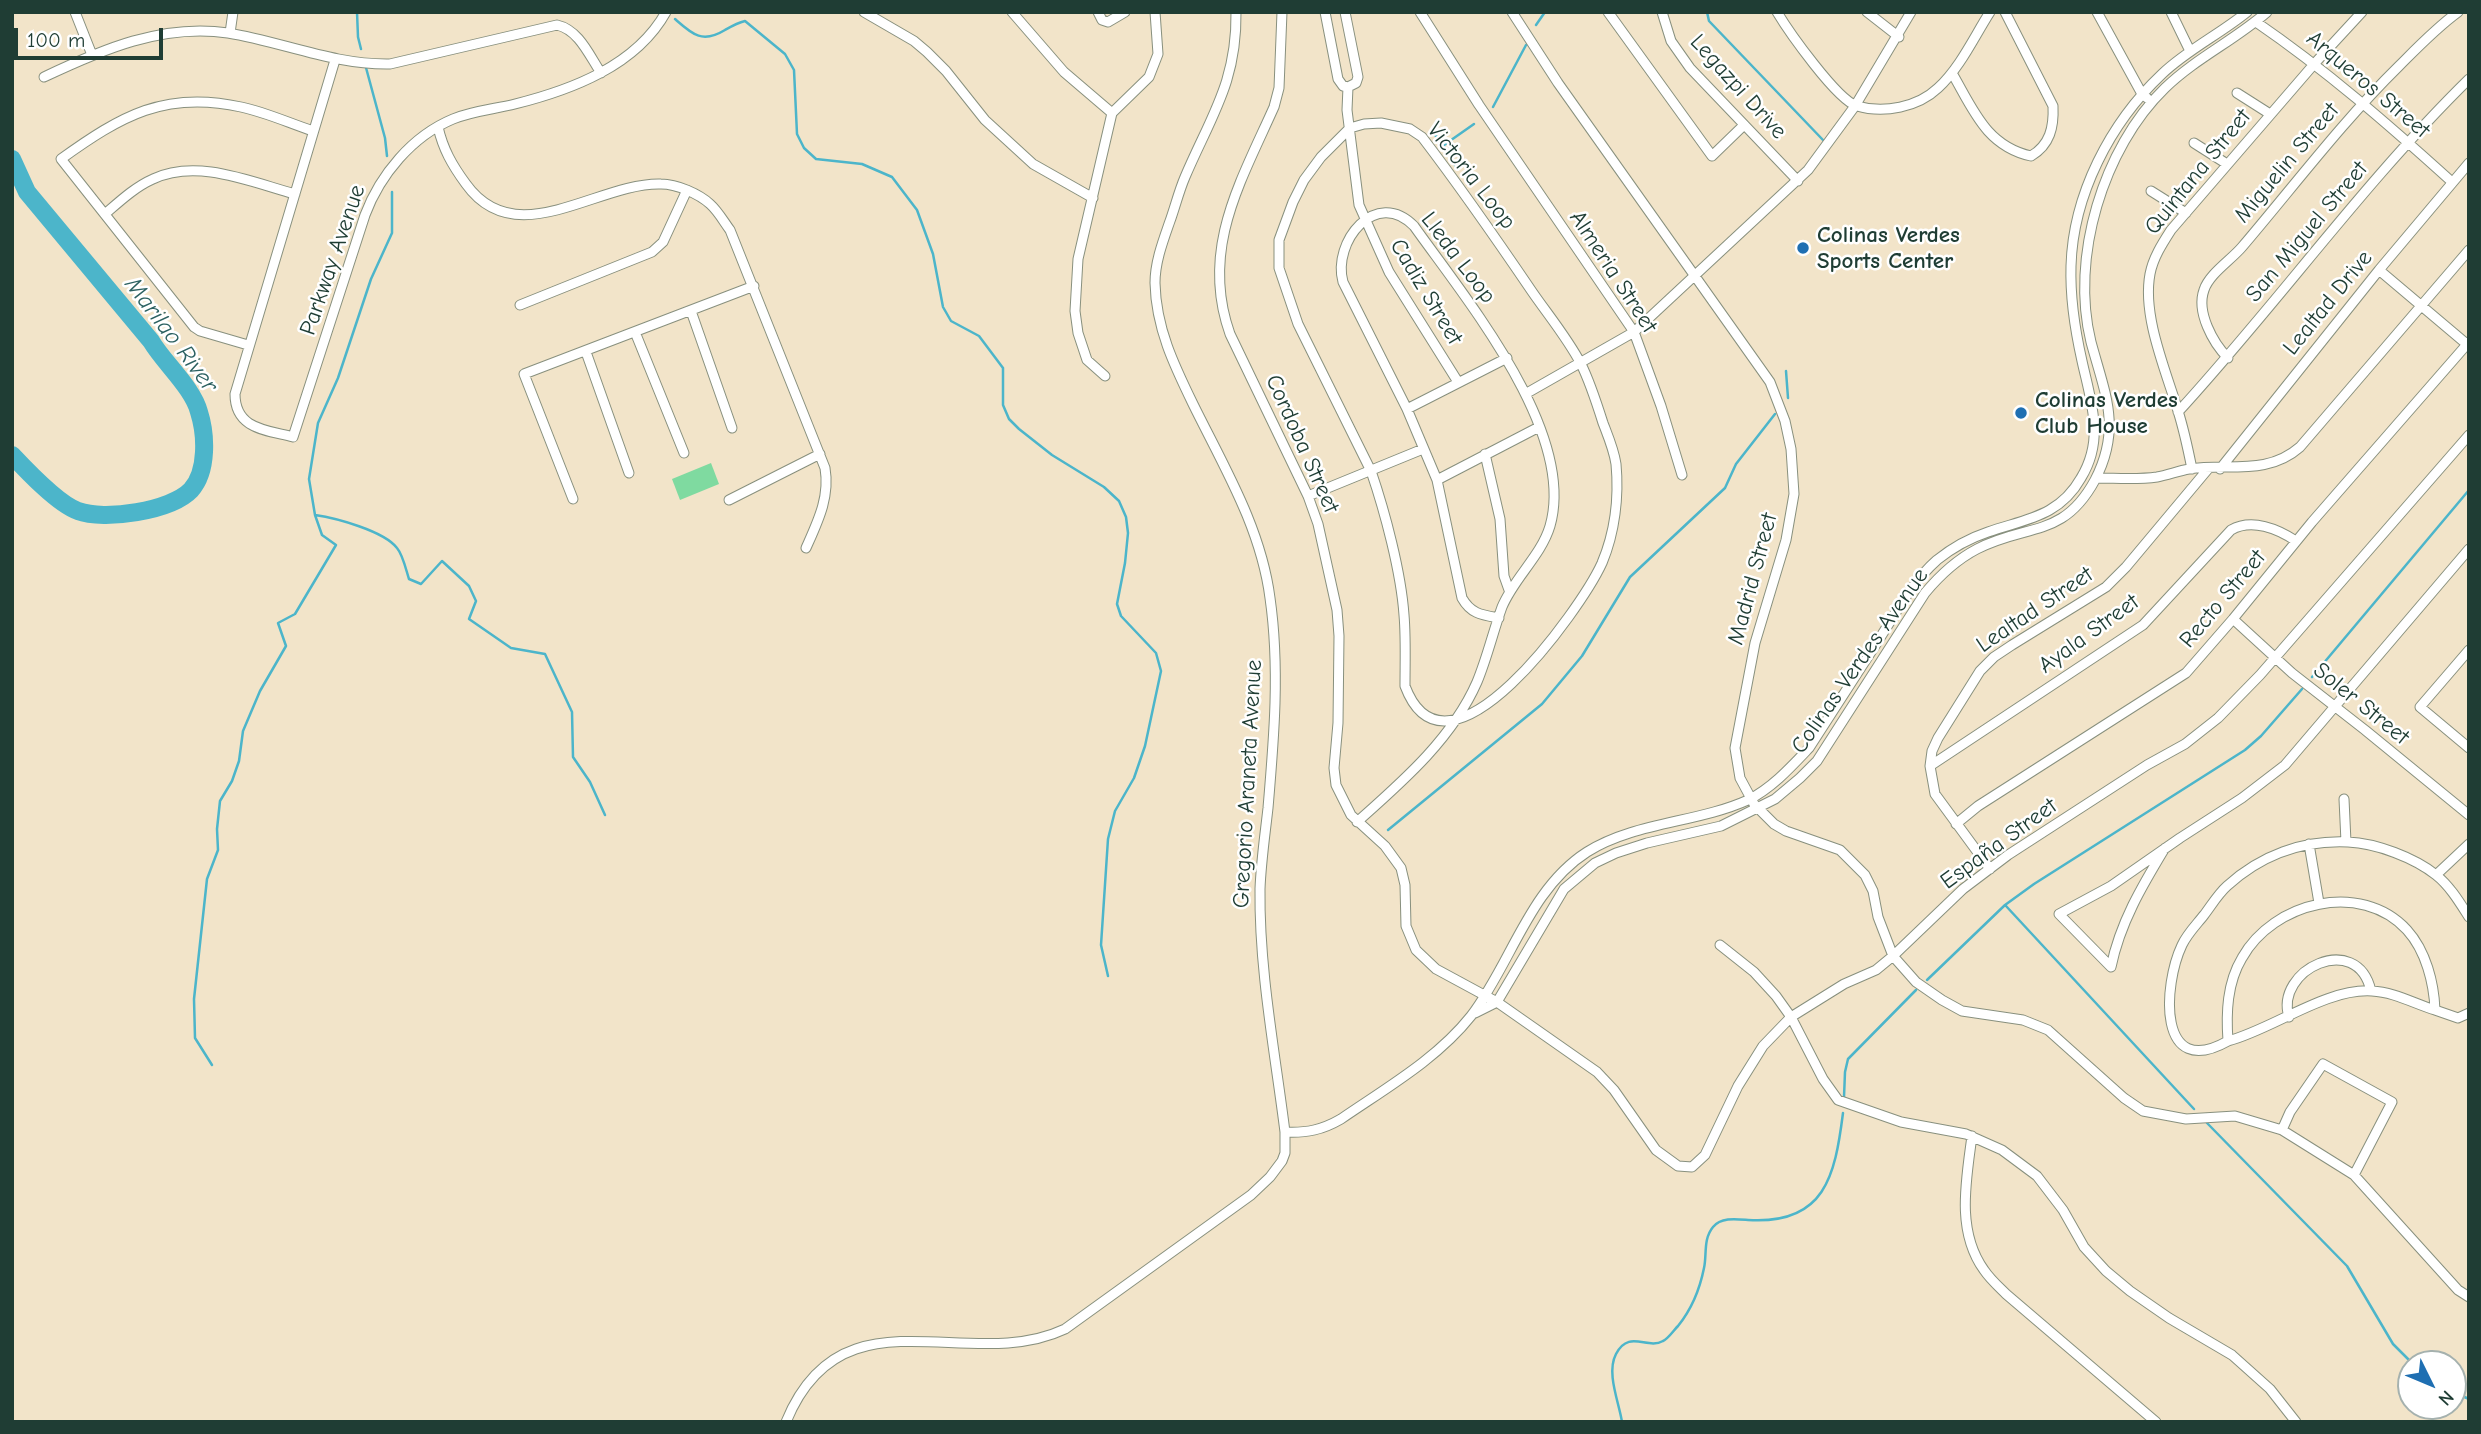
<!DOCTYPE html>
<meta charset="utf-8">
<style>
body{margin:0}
#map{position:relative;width:2481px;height:1434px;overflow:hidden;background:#f2e4c9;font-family:"Comic Neue",sans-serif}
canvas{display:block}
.frame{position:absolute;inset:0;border:14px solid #1f3d34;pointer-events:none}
.north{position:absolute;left:2397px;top:1350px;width:70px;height:70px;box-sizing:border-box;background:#fff;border:2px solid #a5b1ae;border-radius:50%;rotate:133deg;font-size:19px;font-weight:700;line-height:28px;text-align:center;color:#1f3d34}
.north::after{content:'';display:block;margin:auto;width:24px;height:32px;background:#1f6fb2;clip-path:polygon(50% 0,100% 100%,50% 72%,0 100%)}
.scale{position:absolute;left:14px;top:28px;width:149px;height:32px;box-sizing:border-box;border:4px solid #1f3d34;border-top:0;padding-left:9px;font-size:21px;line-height:24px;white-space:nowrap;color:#1f3d34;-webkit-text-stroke:5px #fff;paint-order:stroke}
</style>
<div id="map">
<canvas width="2481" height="1434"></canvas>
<div class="frame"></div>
<div class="north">N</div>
<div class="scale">100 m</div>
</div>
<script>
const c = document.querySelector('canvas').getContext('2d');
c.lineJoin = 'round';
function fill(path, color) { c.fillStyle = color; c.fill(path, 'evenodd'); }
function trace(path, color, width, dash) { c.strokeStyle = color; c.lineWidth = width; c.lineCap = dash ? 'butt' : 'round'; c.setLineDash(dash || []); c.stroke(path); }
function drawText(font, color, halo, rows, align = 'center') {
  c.font = font + ' "Comic Neue",sans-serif'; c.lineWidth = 5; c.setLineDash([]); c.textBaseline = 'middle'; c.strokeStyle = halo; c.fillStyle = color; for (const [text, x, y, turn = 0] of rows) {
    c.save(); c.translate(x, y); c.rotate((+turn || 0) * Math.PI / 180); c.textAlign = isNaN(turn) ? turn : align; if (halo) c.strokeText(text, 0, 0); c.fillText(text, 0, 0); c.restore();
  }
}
const green = new Path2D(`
 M711 463 719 484 680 500 672 479Z`);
const stream = new Path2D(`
 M357 12 358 37 361 49
 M1707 12 1709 21 1823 140
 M675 19C692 34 702 44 725 30 732 26 737 23 745 21L785 54 794 70 797 134 804 148 816 159 862 164 892 177 917 210 933 254 943 307 951 321 979 336 1003 368V405L1009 419 1019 429 1052 455 1104 487 1119 501 1126 517 1128 533 1125 563 1117 604 1121 616 1156 653 1161 671 1145 746 1134 778 1115 811 1108 839 1101 945 1108 976
 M1536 25 1545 12
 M365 64 385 138 387 156
 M1493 107 1526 45
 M1431 131 1441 141 1456 167
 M1444 145 1474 124
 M392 192V233L371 279 338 378 318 423 309 479 315 515C336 518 384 531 397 548 403 555 406 570 409 579L421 584 442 561 469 586 476 601 469 619 511 648 545 654 572 712 573 757 590 782 605 815
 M1786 371 1788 398
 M2312 677 2469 490
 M1388 830 1542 704 1582 656 1630 577 1725 488 1736 464 1775 414
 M2006 906 2194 1109
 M1927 980 2005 905 2034 884 2245 750 2261 736 2302 689
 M212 1065 195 1038 194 999 207 879 218 850 217 829 220 801 232 781 239 761 243 731 260 691 286 646 278 623 295 614 336 545 322 535 315 515
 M1844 1097 1845 1072 1848 1059 1916 990
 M2207 1123 2347 1266 2393 1344 2413 1364
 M2453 1392 2469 1399
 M1622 1422C1619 1402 1606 1373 1616 1354 1629 1329 1647 1350 1663 1341 1668 1339 1674 1330 1678 1326 1691 1310 1700 1288 1704 1268 1707 1255 1703 1239 1713 1227 1721 1217 1736 1219 1748 1220 1825 1225 1835 1176 1843 1113`);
const river = new Path2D(`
 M12 159 27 192 151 341C164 363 193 388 199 412 206 434 208 471 191 490 171 511 104 521 78 511 58 504 27 471 12 455`);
const street = new Path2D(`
 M75 12 92 55
 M864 12 914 41 927 52 946 71 985 120 1033 164 1093 198
 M1012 12 1064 72 1112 113
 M1098 12 1102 20 1108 22 1125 12
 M1282 12 1279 88 1274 107C1240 183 1200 250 1230 334L1308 496 1318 524 1337 610 1339 636 1338 723 1334 768 1336 785 1351 815 1385 846 1401 868 1405 885 1406 926 1416 950 1436 969 1497 1002 1597 1072 1614 1090 1656 1150 1678 1166 1692 1167 1705 1155 1738 1086 1763 1046 1791 1017 1844 984 1876 970 1893 956 1963 889 2008 855 2147 765 2185 744 2218 718 2260 675 2469 435
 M1325 12 1338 79 1343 86 1348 87 1356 83 1358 77 1345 12
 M1420 12 1479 105 1634 332 1661 406 1682 475
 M1512 12 1558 83 1770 382 1785 421 1791 449 1794 494 1786 540 1755 643 1735 748 1740 778 1754 804 1774 824 1786 831 1840 850 1865 875 1873 891 1878 917 1893 956 1916 982 1942 1000 1962 1011 2023 1020 2048 1030 2124 1098 2143 1111 2186 1119 2235 1116 2282 1130 2354 1175 2458 1290 2469 1297
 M1608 12 1712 156 1744 125
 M1662 12 1671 41 1690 68 1798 181
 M1777 12C1789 32 1837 100 1857 106 1884 114 1918 107 1938 88 1960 68 1974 37 1990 12
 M1867 12 1899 37
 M2097 12 2142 94 2147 98
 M2171 12 2190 51
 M2256 22C2326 70 2389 125 2452 182
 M230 33 233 12
 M335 60 235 394C235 429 266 430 293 437L365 215C380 175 412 136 453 119 472 111 495 109 515 104 571 90 636 66 666 12
 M1952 73C1973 109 1986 146 2031 156 2050 145 2054 127 2053 106L2005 12
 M44 77C101 50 163 23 228 33 283 42 334 65 390 64L557 25C579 30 589 55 601 73
 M1348 87 1347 110 1359 205 1389 272 1458 382
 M2237 93 2270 114
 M1381 123 1410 129 1422 137C1461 188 1497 240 1533 293 1549 316 1568 339 1581 364 1590 382 1597 404 1603 423 1608 436 1614 450 1616 464 1619 496 1615 532 1602 563 1581 609 1447 798 1405 686 1405 662 1406 638 1404 615 1401 572 1385 512 1371 471L1298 324 1279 268V240L1293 202 1304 180 1321 157 1350 128 1364 124Z
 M438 127C443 149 452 165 466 184 516 254 598 182 661 184 677 184 699 194 710 204 718 211 724 222 730 230L825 468C830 497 818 521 806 548
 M2194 143 2227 164
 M2151 191 2186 213
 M105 214C120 201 135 187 153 179 197 158 251 182 295 194
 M2379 270 2469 346
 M520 305 652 252 663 242 687 190
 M691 311 732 428
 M635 332 684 453
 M248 345 200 331 194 327 61 159C121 116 165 90 241 107 265 112 289 123 313 131
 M586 352 629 473
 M2228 358C2213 343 2196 312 2204 290 2209 274 2231 260 2242 247 2294 186 2342 122 2399 66 2418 47 2436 28 2458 12
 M1105 376 1087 360 1078 333 1075 311 1078 259 1112 113 1149 77 1158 54 1155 12
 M1527 393 1634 332 1808 170 1855 106 1911 12
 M1407 409 1507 358
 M2178 412C2278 303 2364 182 2469 79
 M1485 454 1500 519 1504 576 1509 590
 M2192 469C2188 449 2184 430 2178 411 2166 371 2142 316 2150 274 2153 258 2162 244 2171 230L2315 63 2362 12
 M2220 469 2379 270 2469 163
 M2096 478C2116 478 2137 480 2157 477 2168 475 2178 471 2189 469 2228 463 2267 476 2300 447L2469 250
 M1437 480 1539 427
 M1308 496 1423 449
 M573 499 524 374 754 286
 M729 500 820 454
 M2233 619 2292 673 2365 730 2469 815
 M2469 650 2420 707 2469 748
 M1930 766 2143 625 2231 530C2252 518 2278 529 2296 541
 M2344 799 2346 842
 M1357 822C1402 782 1452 739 1477 682 1487 658 1493 632 1502 607 1514 578 1541 556 1550 526 1577 432 1465 298 1414 226 1376 187 1332 242 1343 282L1407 409 1437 480 1462 598C1471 614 1482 615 1499 618
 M1956 824 1978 806 2186 673 2233 619 2312 522 2469 342
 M2309 844 2319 903
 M2165 848C2142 886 2120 923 2111 967L2059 914 2111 886 2180 838 2242 798 2285 765 2469 549
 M1990 869 1935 794 1930 766 1932 751 1938 738 1980 671 1994 657 2012 645 2106 587 2126 567 2208 469
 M2436 875 2469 844
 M2469 917C2460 903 2450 886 2436 875 2415 858 2376 843 2348 842 2303 840 2261 855 2227 886 2218 894 2211 906 2204 915 2197 924 2187 934 2182 945 2163 985 2157 1081 2228 1041 2226 1013 2227 983 2242 958 2273 902 2361 880 2407 930 2426 951 2434 983 2435 1010L2458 1018 2469 1013
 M1720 945 1754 972 1776 996 1791 1017 1823 1079 1838 1100 1901 1122 1966 1134 2002 1150 2037 1176 2063 1210 2084 1247 2106 1271 2130 1291 2169 1318 2232 1355 2270 1389 2296 1422
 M1475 1013 1497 1002 1564 889 1595 863 1616 853 1647 843 1721 826 1775 799 1800 778 1817 761 1925 593C1940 575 1956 560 1977 549 2027 523 2063 539 2095 480 2122 428 2105 394 2091 342 2070 258 2103 148 2165 88 2196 58 2235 40 2267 12
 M2289 1017C2274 970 2357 930 2371 991
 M2228 1041C2273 1029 2326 988 2372 991 2394 992 2415 1004 2435 1010
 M2282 1130 2290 1112 2323 1064 2392 1102 2354 1175
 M1285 1132C1307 1133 1322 1130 1341 1119 1386 1088 1437 1059 1471 1016 1511 964 1529 889 1587 852 1635 822 1697 823 1748 800 1772 788 1791 767 1809 748 1832 712 1855 677 1878 641 1896 613 1912 582 1937 560 1952 548 1970 538 1988 532 2025 519 2059 517 2081 478 2105 439 2091 402 2082 361 2075 330 2070 298 2071 266 2073 195 2110 123 2162 74 2187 50 2220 34 2247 12
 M1972 1136C1966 1181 1956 1231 1984 1270 1990 1279 1999 1287 2006 1294L2156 1422
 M786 1422C842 1285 968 1375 1065 1329L1251 1195 1270 1177 1282 1161 1285 1153V1132C1275 1052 1259 970 1260 889 1261 862 1265 835 1268 808 1274 738 1280 668 1270 598 1261 528 1224 467 1193 404 1174 365 1156 328 1155 283 1155 262 1163 241 1170 221 1175 207 1179 191 1185 177 1211 116 1237 82 1236 12`);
const markers = [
 [1803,248,7,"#1f6fb2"],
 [2021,413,7,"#1f6fb2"]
];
const streetNames = [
 ["Arqueros Street",2368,85,40],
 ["Legazpi Drive",1738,87,48],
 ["Miguelin Street",2287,163,-50],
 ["Quintana Street",2198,172,-51],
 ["Victoria Loop",1471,176,52],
 ["San Miguel Street",2307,232,-50],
 ["Lleda Loop",1458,258,53],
 ["Parkway Avenue",333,260,-71],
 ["Almeria Street",1613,272,57],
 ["Cadiz Street",1426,292,59],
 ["Lealtad Drive",2328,303,-51],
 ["Cordoba Street",1302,444,66],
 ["Madrid Street",1753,579,-75],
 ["Recto Street",2223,599,-50],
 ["Lealtad Street",2035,610,-34],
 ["Ayala Street",2089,634,-36],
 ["Colinas Verdes Avenue",1860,661,-55],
 ["Soler Street",2361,704,39],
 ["Gregorio Araneta Avenue",1248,784,-87],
 ["España Street",1999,844,-36]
];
const poiNames = [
 ["Colinas Verdes",1817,235],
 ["Sports Center",1817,261],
 ["Colinas Verdes",2035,400],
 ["Club House",2035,426]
];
const waterNames = [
 ["Marilao River",171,335,53]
];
fill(green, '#7fdaa0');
trace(stream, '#4cb5ca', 2.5);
trace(river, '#4cb5ca', 18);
trace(street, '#88907e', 11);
trace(street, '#fff', 9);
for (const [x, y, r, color] of markers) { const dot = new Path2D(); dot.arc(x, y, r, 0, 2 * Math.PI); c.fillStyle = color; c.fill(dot); trace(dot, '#fff', 2.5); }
drawText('23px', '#1f3d34', '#fff', streetNames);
drawText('bold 23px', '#1f3d34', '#fff', poiNames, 'left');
drawText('italic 24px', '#2c6161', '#fff', waterNames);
</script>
